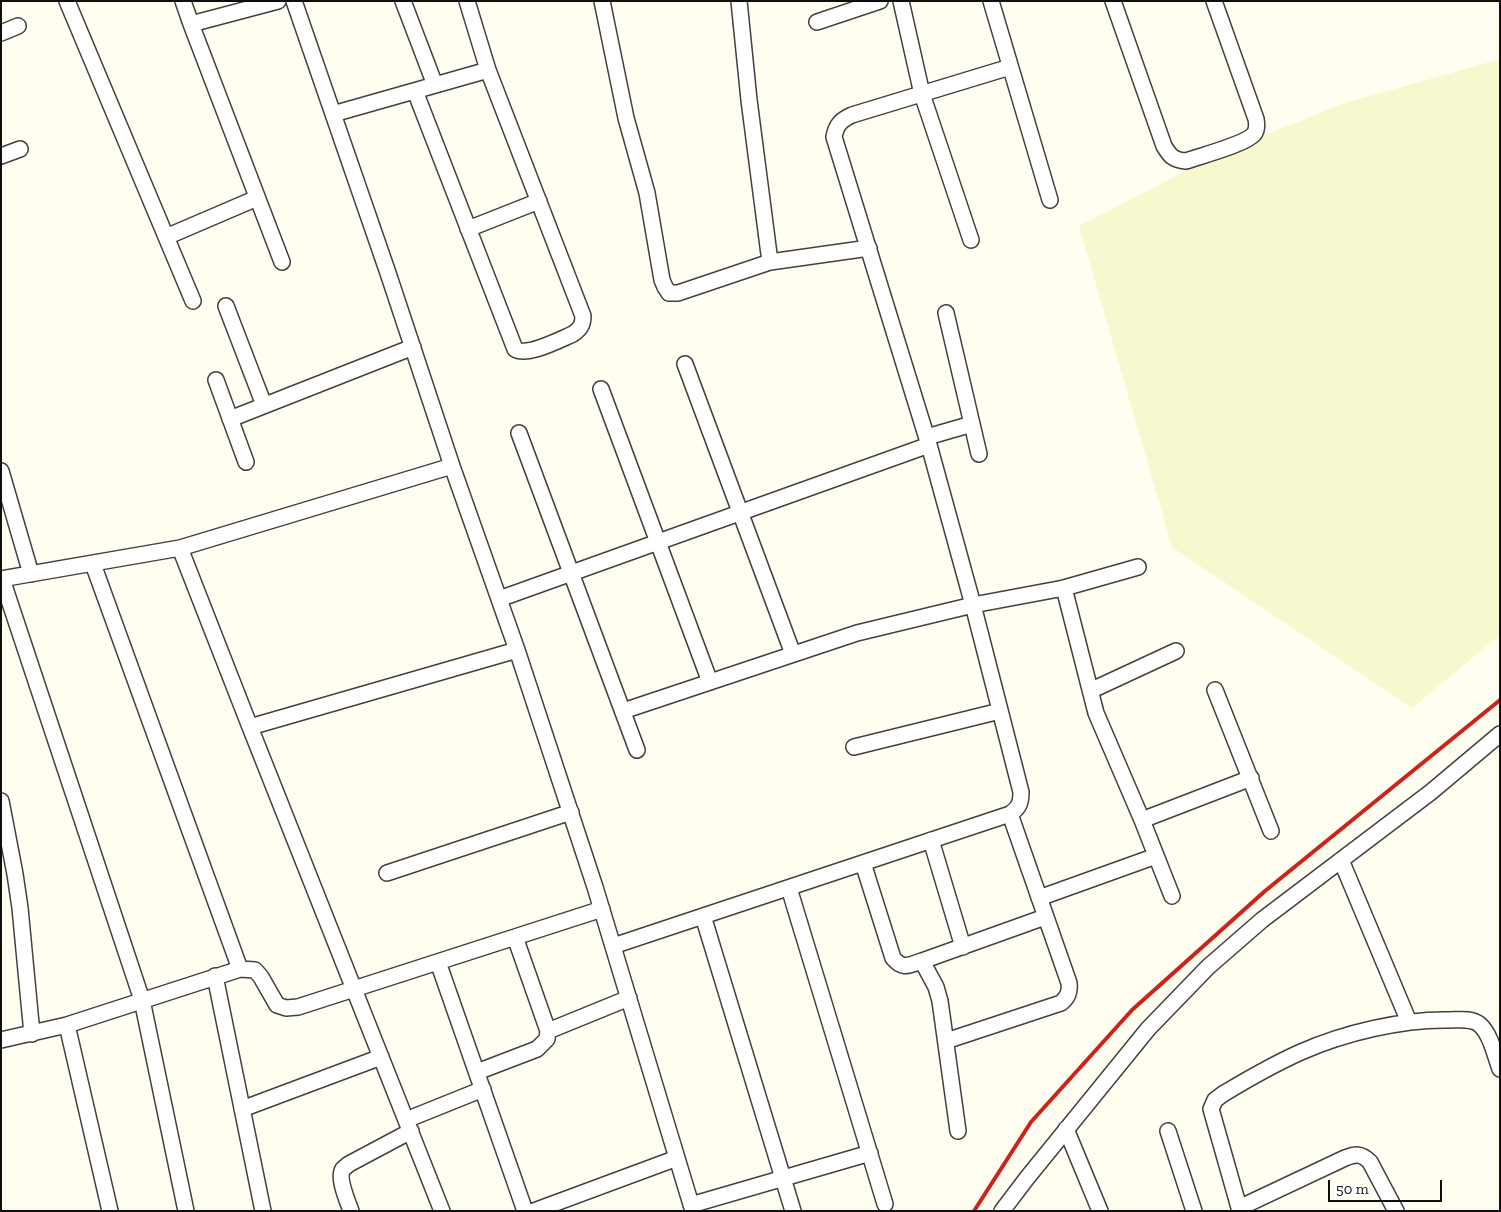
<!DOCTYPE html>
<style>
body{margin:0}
#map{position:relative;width:1501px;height:1212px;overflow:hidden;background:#fffef0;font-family:"Zilla Slab",serif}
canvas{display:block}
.frame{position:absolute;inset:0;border:2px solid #0e0e0e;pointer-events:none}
.scale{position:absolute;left:1328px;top:1180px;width:114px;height:22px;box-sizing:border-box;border:2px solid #0e0e0e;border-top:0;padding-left:6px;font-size:15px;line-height:18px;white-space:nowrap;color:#0e0e0e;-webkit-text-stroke:4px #fff;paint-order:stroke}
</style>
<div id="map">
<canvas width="1501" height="1212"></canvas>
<div class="frame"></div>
<div class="scale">50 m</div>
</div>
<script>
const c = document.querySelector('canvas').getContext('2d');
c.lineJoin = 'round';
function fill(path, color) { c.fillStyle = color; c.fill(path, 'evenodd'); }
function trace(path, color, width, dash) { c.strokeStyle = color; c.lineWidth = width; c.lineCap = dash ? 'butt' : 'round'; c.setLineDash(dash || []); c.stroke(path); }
const farmland = new Path2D(`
 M1500 59V635L1412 708 1172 547 1079 226 1223 152 1342 104Z`);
const minor = new Path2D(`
 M67 1 193 301
 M183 1 191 24 278 1
 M294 1 388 273 452 466 517 650 595 887 693 1211
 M403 1 435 85
 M602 1 626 118 647 193 662 280 665 287 669 293H678L770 262 749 100 739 1
 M901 1 922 94 971 240
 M991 1 1050 200
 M1113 1 1164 146C1170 156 1173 160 1186 161 1200 156 1246 144 1254 134 1257 130 1257 124 1256 119L1214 1
 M817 22 880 1
 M191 24 282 262
 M1 33 18 26
 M415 91 515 349C527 357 559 340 573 334 580 329 583 325 583 316L488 70 467 1
 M333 114 488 70
 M1 156 20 149
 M468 229 539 201
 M166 237 257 198
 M770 262 869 248
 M226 306 264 405
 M946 313 979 454
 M685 364 793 654
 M216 380 246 462
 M601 389 710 682
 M230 419 413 347
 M519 433 637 750
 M927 437 972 424
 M929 445 973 605 1064 588 1096 713 1142 820 1251 778
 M1 471 31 574
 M180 548 250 727 517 650
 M93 564 240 969
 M1 579 180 548 452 466
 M2 579 142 1000 186 1211
 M1064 588 1138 567
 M499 599 929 445 834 137C836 125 841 120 852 115L1010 67
 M1092 690 1176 651
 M1215 690 1271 831
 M250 727 442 1211
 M854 747 1000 711
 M1 801 15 874 20 908 32 1034
 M1142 820 1172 896
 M931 840 963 947
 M1341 860 1409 1022
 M863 863 893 958C903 970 909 965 922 961L936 987 940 1001 958 1131
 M387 873 571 812
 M789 888 885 1204
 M1039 898 1156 856
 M703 916 793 1211
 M515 937 548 1031 629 998
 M613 946 1010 814C1019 808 1021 803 1021 792L973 605 857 633 623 711
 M922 961 1045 917
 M438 962 525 1211
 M215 976 263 1211
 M67 1025 110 1211
 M1 1040 67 1025 240 969 255 970 261 977 277 1005 286 1008 298 1007 602 909
 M946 1041 1061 1003C1068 997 1070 992 1069 983L1010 814
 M477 1072 537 1049 547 1039 548 1031
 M242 1109 381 1057
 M406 1120 483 1089
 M1066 1129 1100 1211
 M1168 1131 1194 1211
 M691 1205 870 1153
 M1239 1208 1345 1158C1356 1154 1361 1153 1370 1162L1396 1211
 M351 1211C348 1202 337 1178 343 1169 343 1169 349 1164 349 1164L411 1131
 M534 1211 677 1158
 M1002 1211 1027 1178 1148 1029 1208 967 1262 920 1431 792 1500 734
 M1240 1211 1211 1109 1215 1100 1223 1094C1248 1079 1274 1064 1301 1052 1344 1033 1402 1019 1449 1020 1459 1020 1471 1018 1479 1024 1491 1034 1495 1056 1500 1069`);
const rail = new Path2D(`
 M974 1211 1031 1122 1132 1010 1265 891 1500 700`);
fill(farmland, '#f7f8cd');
trace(minor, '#414141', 18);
trace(minor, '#fff', 15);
trace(rail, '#cb241a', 4);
</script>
